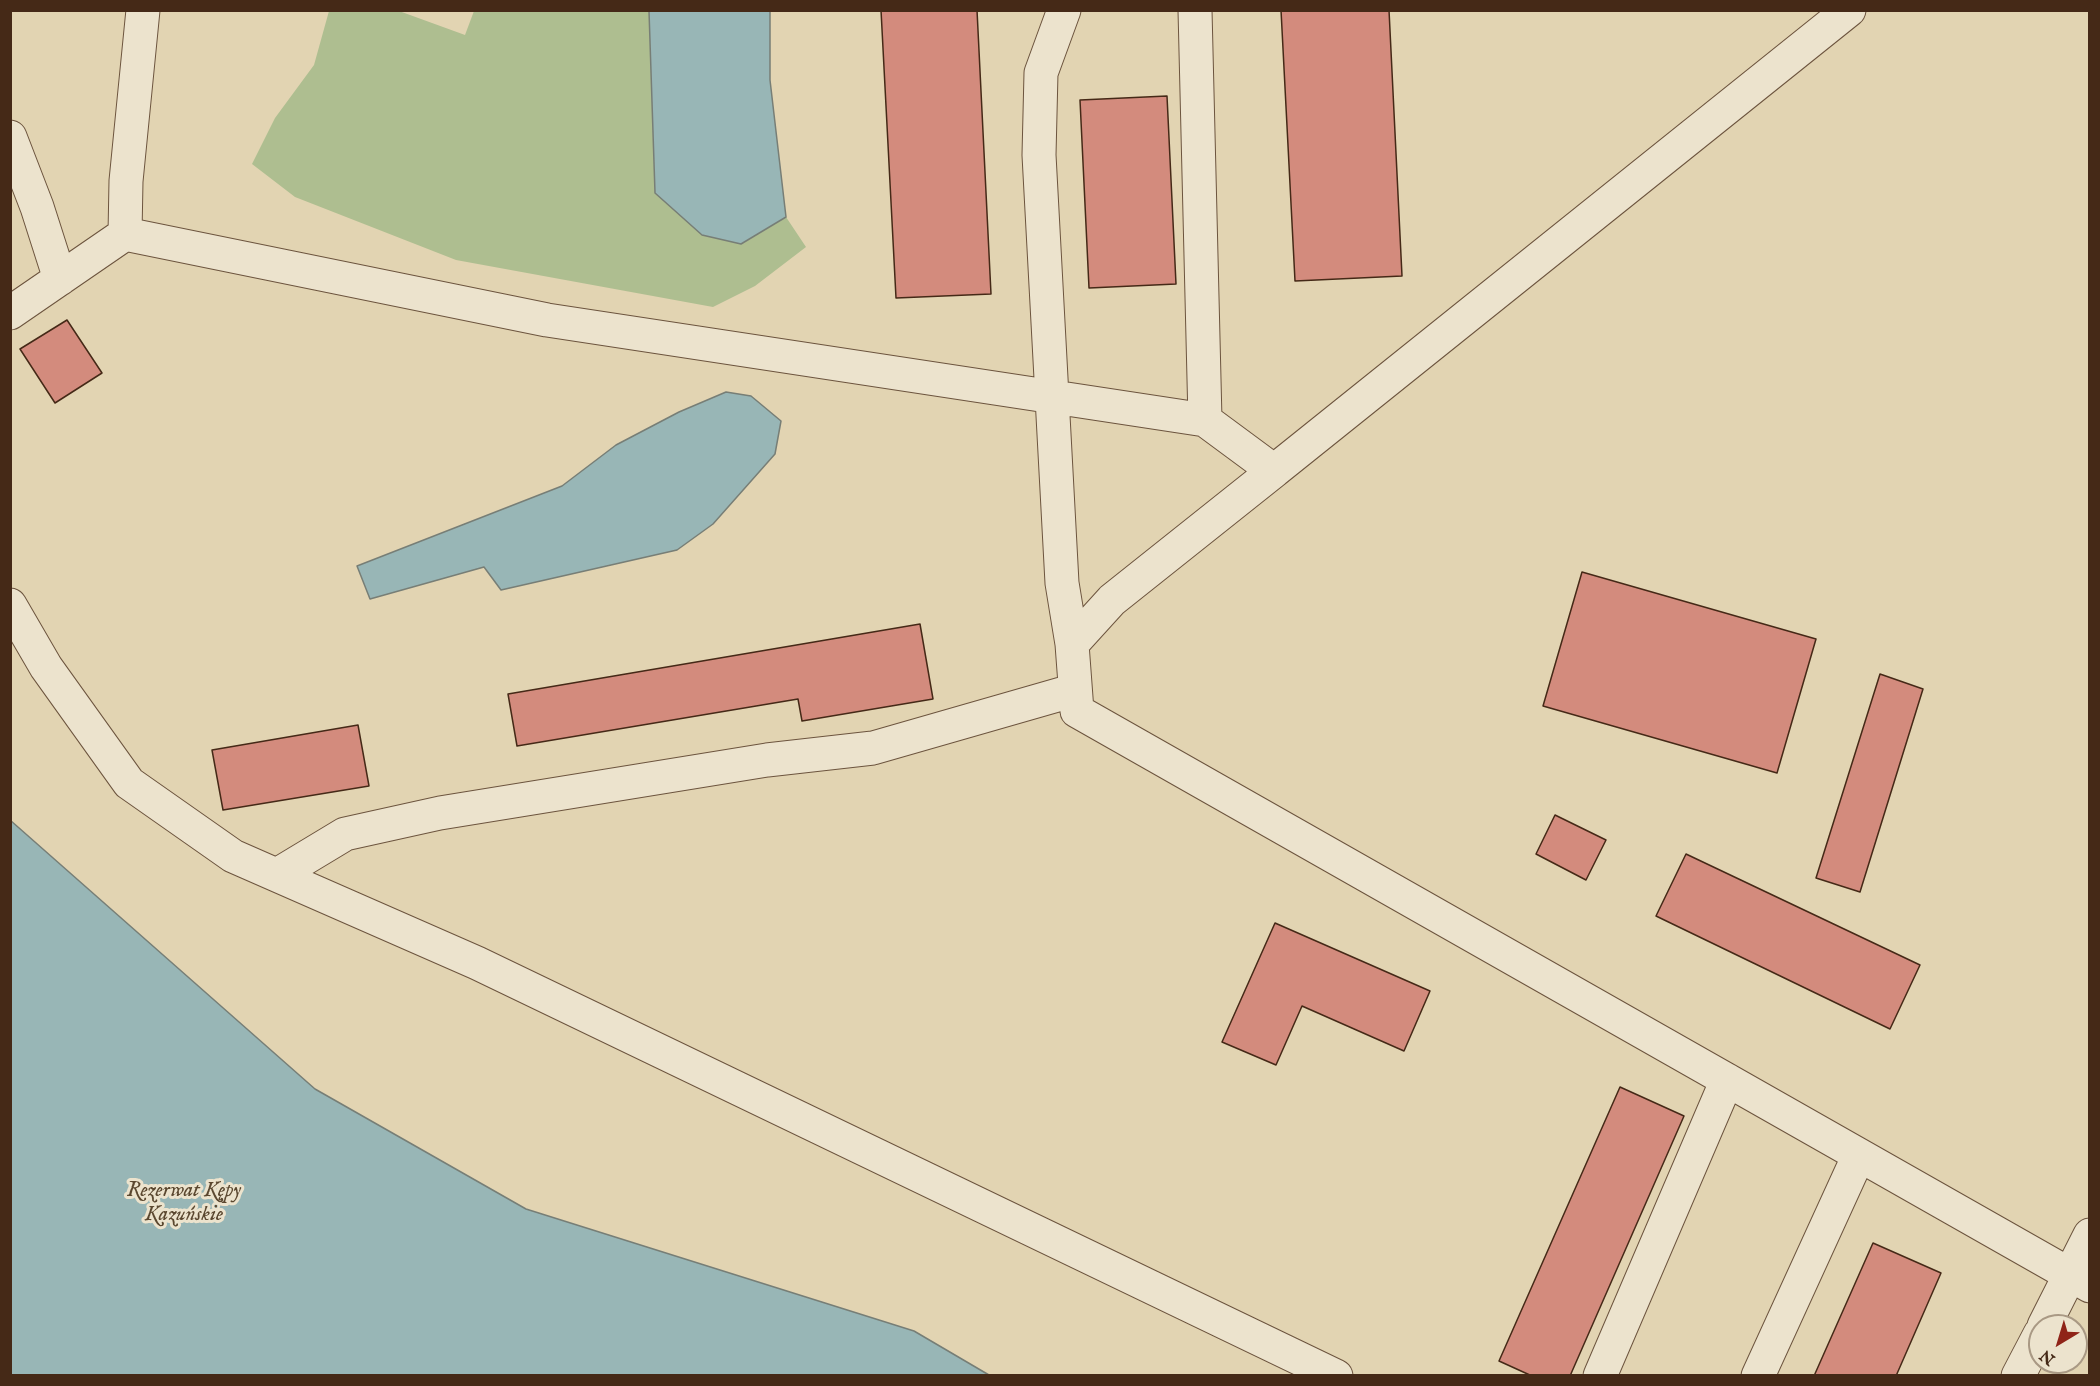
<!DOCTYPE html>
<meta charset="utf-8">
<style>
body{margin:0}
#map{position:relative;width:2100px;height:1386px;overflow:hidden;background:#e2d4b2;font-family:"IM FELL English",serif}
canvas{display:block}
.frame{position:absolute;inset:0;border:12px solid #452917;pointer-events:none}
.north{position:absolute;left:2028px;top:1314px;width:60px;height:60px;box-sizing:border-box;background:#ece3cd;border:2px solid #a99984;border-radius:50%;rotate:218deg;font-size:16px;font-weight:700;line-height:24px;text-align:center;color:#452917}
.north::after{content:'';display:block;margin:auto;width:21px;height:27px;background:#8f2418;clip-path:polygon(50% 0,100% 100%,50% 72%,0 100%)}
</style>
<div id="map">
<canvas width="2100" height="1386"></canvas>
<div class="frame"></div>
<div class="north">N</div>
</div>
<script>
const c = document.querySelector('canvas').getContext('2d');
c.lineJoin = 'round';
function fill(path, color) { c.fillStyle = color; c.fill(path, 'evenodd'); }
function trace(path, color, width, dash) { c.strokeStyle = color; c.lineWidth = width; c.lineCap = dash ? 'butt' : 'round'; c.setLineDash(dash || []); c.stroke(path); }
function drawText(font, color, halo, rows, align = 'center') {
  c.font = font + ' "IM FELL English",serif'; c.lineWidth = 6; c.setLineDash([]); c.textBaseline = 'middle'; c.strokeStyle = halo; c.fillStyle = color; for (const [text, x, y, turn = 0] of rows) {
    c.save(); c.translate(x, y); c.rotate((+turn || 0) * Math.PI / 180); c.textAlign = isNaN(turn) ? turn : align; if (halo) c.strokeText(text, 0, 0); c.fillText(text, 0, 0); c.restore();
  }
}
const green = new Path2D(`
 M329 11H399L465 35 474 11H649L655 193 741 244 786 217 806 247 755 286 713 307 456 260 295 197 252 164 275 118 314 65Z`);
const water = new Path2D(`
 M649 11H770V80L786 217 741 244 702 235 655 193Z
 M726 392 751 396 781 421 775 454 713 524 677 550 501 590 484 567 370 599 357 566 562 486 616 445 679 412Z
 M10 820 315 1089 526 1209 914 1331 989 1375H11Z`);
const building = new Path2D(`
 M881 10H977L991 294 896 298Z
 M1281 10H1389L1402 276 1295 281Z
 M1167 96 1176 284 1089 288 1080 100Z
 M67 320 102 373 55 403 20 349Z
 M1582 572 1816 639 1777 773 1543 706Z
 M920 624 933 699 802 721 798 699 517 746 508 694Z
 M1880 674 1923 689 1860 892 1816 878Z
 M358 725 369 786 223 810 212 750Z
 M1555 815 1606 840 1586 880 1536 854Z
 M1686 854 1920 965 1890 1029 1656 916Z
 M1275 923 1430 991 1404 1051 1302 1006 1276 1065 1222 1042Z
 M1620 1087 1684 1116 1570 1376H1532L1499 1361Z
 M1873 1243 1941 1273 1896 1376H1814Z`);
const minor = new Path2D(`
 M1064 10 1041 73 1039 155 1062 583 1072 644
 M1195 10 1205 420
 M10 137 37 207 60 279
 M125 234 126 181 143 10
 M10 313 125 234 547 320 1205 420 1274 471 1849 10
 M1274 471 1112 600 1072 644 1077 711 2090 1286
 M10 605 46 667 129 783 233 856 477 963 1336 1376
 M277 875 345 834 440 813 767 760 873 748 1075 690
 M2044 1326 2090 1235
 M1600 1376 1727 1080
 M1758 1376 1859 1155
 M2018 1376 2040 1334`);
const parkNames = [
 ["Rezerwat Kępy",184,1192],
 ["Kazuńskie",184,1216]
];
fill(green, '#aebe90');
fill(water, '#98b6b6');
trace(water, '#777e76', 1.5);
fill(building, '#d38b7d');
trace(building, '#452917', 1.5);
trace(minor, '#6c543e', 35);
trace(minor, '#ece3cd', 33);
drawText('italic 21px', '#5a472f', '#ece3cd', parkNames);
</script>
